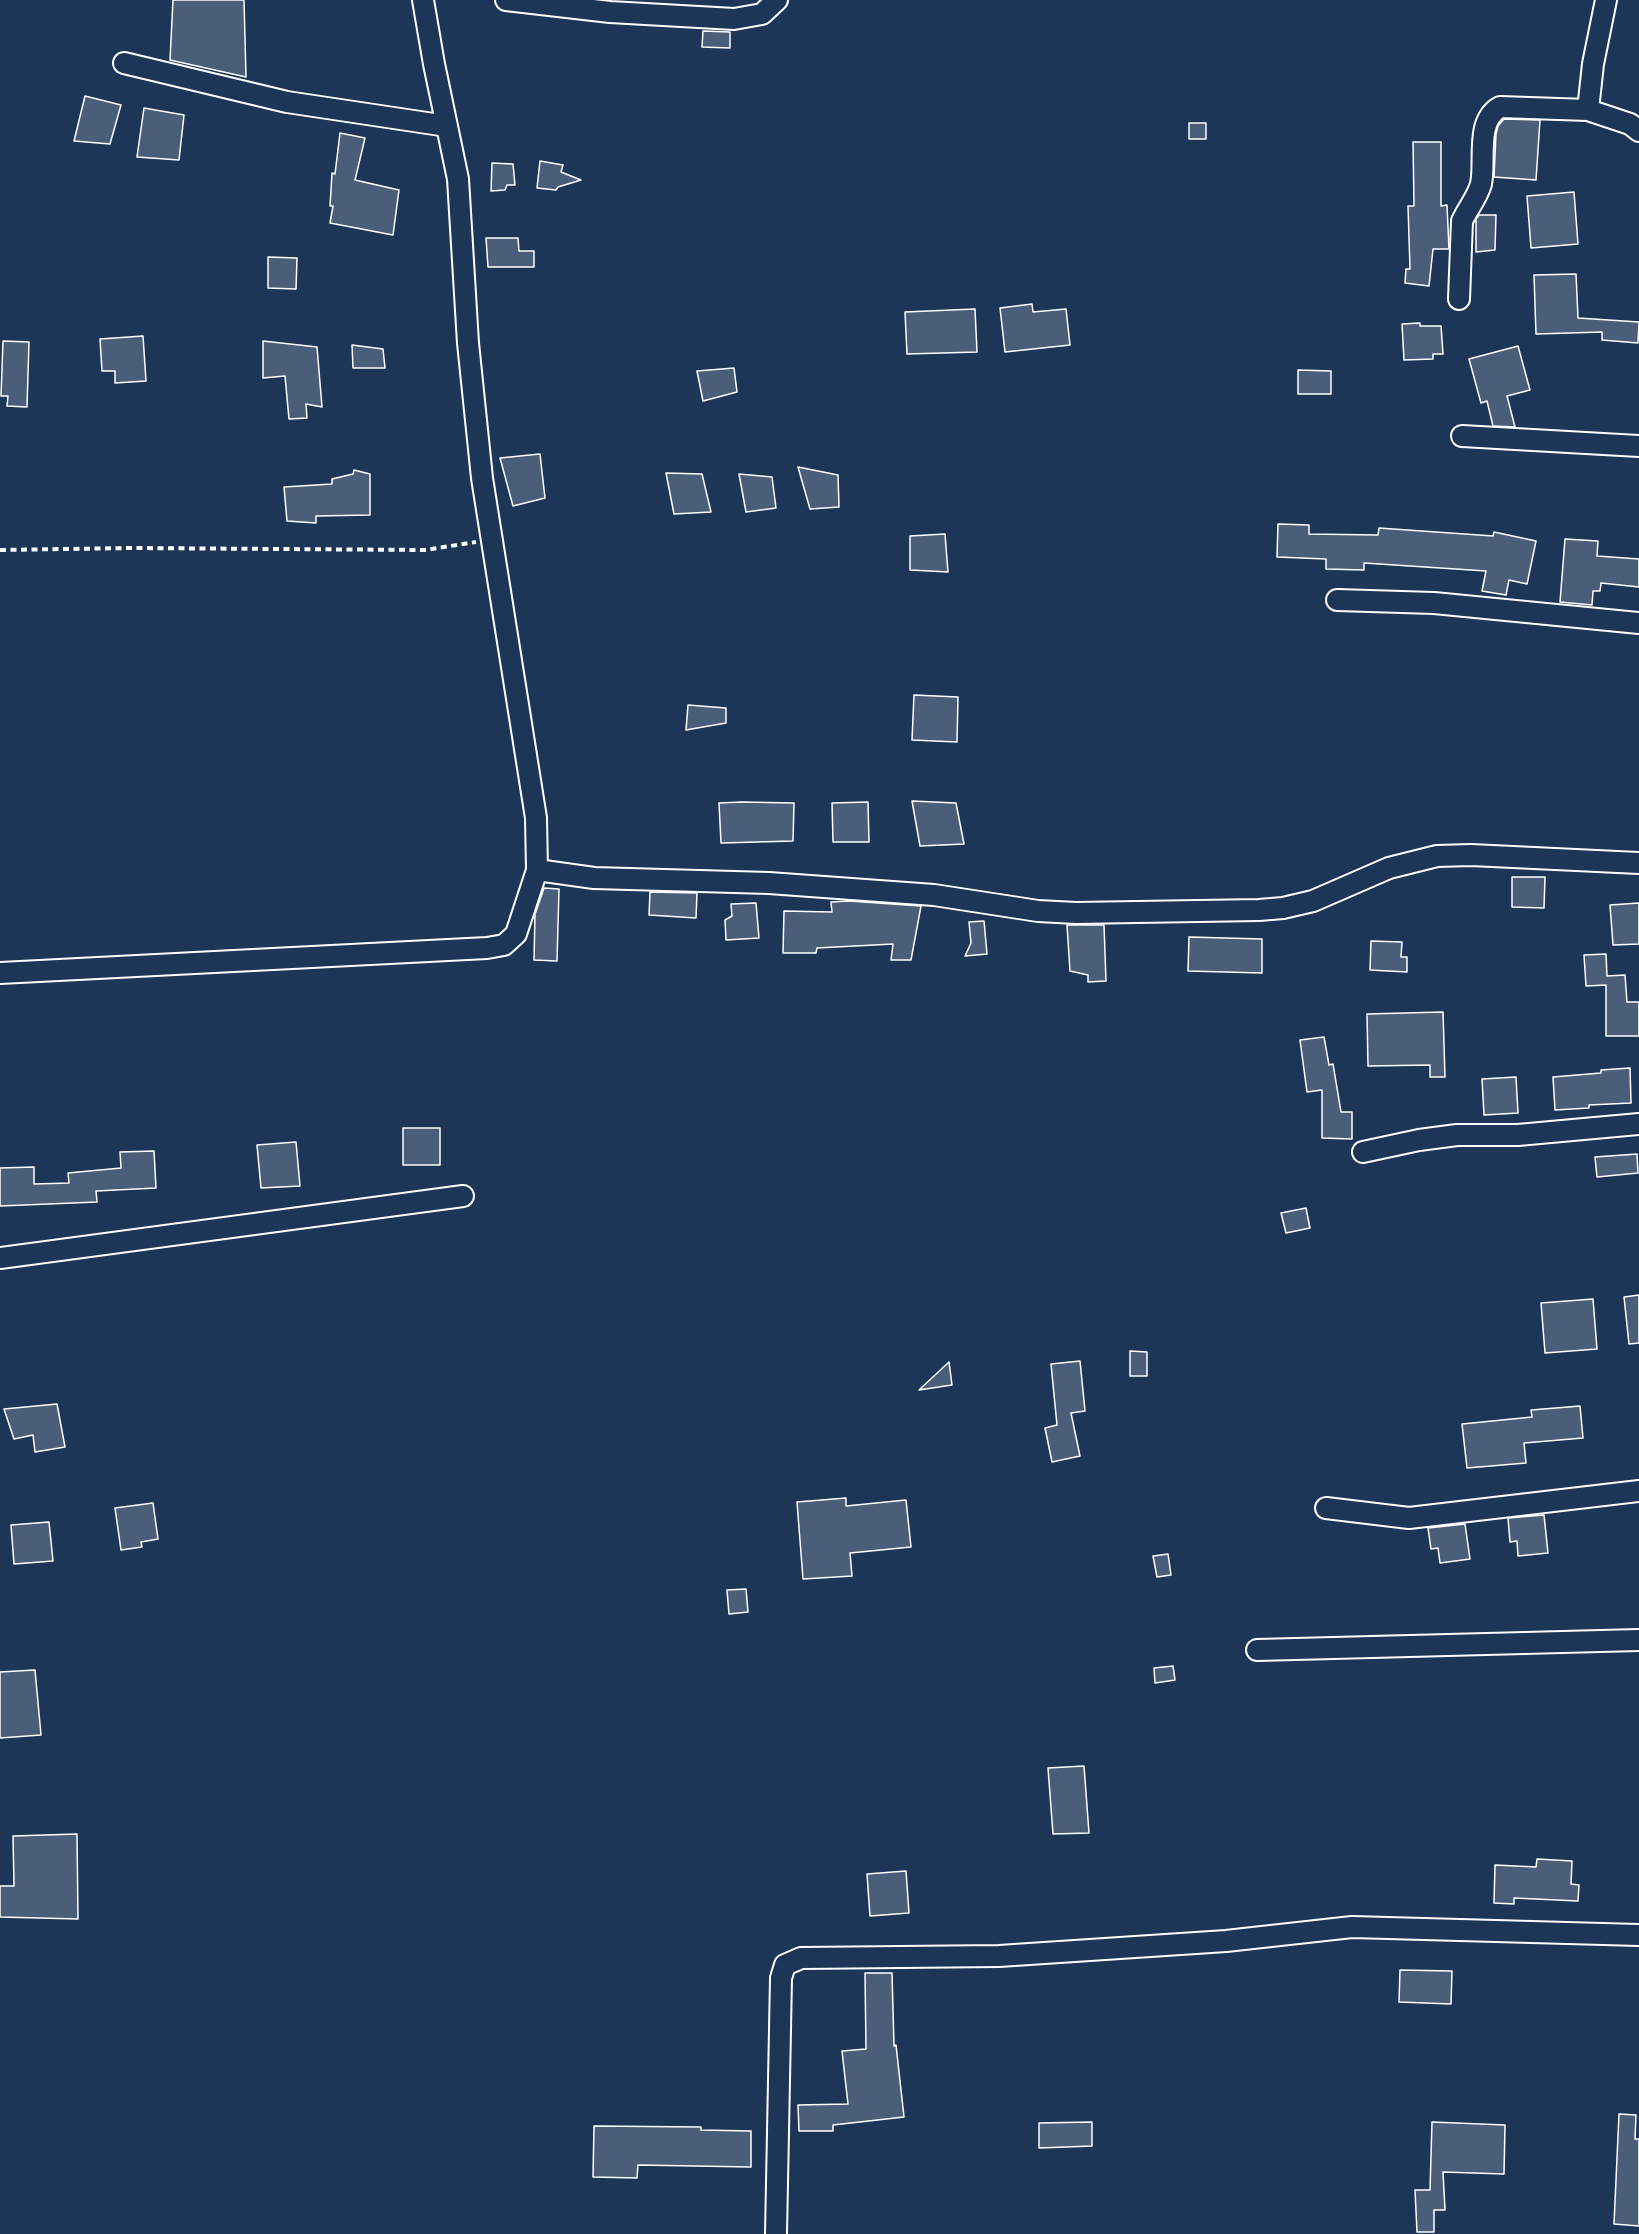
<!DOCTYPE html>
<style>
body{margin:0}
canvas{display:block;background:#1d3557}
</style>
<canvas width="1639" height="2234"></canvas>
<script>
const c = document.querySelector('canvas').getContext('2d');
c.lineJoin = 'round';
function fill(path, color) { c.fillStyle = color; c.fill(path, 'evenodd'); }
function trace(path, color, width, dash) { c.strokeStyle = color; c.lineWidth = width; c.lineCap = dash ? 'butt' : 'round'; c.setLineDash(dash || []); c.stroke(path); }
const building = new Path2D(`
 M173 0H244L246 77 170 60Z
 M703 31 730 32V48L702 47Z
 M85 96 121 105 110 144 74 141Z
 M144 108 184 115 179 160 137 157Z
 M1504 119 1540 120 1536 180 1494 177 1496 134 1498 126Z
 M1189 123H1206V139H1189Z
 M340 133 365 138 355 180 399 190 393 235 330 223 333 206H330L332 173 335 174Z
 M1413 142H1441V206L1447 205 1449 249H1433L1429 286 1405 283 1406 269H1410L1408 206H1414Z
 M540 161 563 165 561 172 581 180 558 187 556 190 537 188Z
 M492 163 513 164 515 185H507L505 190 491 191Z
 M1574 192 1578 244 1531 248 1527 196Z
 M1479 215H1496L1495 250 1476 252V219Z
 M486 238H518L519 251H534V267H488Z
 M268 257 297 258 296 289 268 288Z
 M1576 274 1578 318 1639 322 1638 343 1602 340V332L1536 334 1534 275Z
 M1032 304 1033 312 1066 309 1070 345 1005 352 1000 308Z
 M975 309 977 352 907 354 905 312Z
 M1420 323V326H1441L1443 354H1433V359L1404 360 1402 324Z
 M143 336 146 381 115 383V371H102L100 339Z
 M3 341 29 342 27 407 7 406 8 396H1Z
 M263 341 317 347 322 407 306 404 307 418 289 419 285 376 263 378Z
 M352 345 383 349 385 368H353Z
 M1518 346 1530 390 1507 396 1515 427 1493 426 1487 401 1481 403 1469 359Z
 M734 368 737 392 703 401 697 371Z
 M1298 370 1331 371V394H1298Z
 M540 454 545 498 513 506 500 458Z
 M798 467 838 475 839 507 810 509Z
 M354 470 370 474V515L316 516V523L287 521 284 487 332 484V479L353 474Z
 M666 473 702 474 711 512 674 514Z
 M739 474 772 477 776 508 746 512Z
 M1278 524 1309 525V534L1378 535 1379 528 1493 536 1494 532 1536 541 1527 584 1509 580 1506 595 1482 591 1486 571 1364 563V570L1326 569V559L1277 557Z
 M945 534 948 572 910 570V536Z
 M1565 539 1598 541 1597 556 1639 559V587L1601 583 1600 591H1593L1592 605 1560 602Z
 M914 695 958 697 957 742 912 740Z
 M688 705 726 708V723L686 730Z
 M912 801 956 803 964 844 920 846Z
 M742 802 794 803 793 841 721 843 719 803Z
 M868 802 869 842H833L832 803Z
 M1512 877H1545L1544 908 1512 907Z
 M544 888 559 889 557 961 534 960 535 914Z
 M650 892 697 893 696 918 649 915Z
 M849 901 921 906 911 960H891L893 944 817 948 816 953H783L784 911 832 912 831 902Z
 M756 903 759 938 726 940 725 920 732 916 731 904Z
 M1639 903V944L1613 945 1610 905Z
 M984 921 987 954 965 956 971 943 969 922Z
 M1067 925H1104L1106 981 1088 982V975L1070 971Z
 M1189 937 1262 939V973L1188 971Z
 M1371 941 1402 942 1401 957H1407V972L1370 970Z
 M1606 954 1607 976 1625 975 1627 1002H1639V1036H1606V985L1586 986 1584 955Z
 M1443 1012 1445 1077H1430V1065L1368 1066 1367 1014Z
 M1324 1037 1329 1065 1333 1064 1341 1112H1352V1139L1322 1138V1090L1307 1092 1300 1040Z
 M1630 1068 1631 1103 1589 1105V1108L1555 1110 1553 1077 1601 1073V1070Z
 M1516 1077 1518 1113 1484 1115 1482 1079Z
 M403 1128H440V1165H403Z
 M296 1142 300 1186 261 1188 257 1145Z
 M154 1151 156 1188 96 1191 97 1202 0 1206V1168L34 1167V1184L69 1183 68 1173 121 1168 120 1152Z
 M1637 1154 1638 1173 1597 1177 1595 1157Z
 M1306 1208 1310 1228 1286 1233 1281 1213Z
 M1639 1295V1343L1629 1344 1624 1297Z
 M1593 1299 1597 1349 1545 1353 1541 1303Z
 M1130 1351 1147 1352V1376H1130Z
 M1080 1361 1085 1411 1071 1413 1080 1456 1052 1462 1045 1428 1057 1425 1051 1364Z
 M949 1362 952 1385 919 1390Z
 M57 1404 65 1447 35 1452 33 1435 14 1439 4 1409Z
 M1580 1406 1583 1438 1524 1443 1526 1463 1467 1468 1462 1424 1532 1417 1531 1410Z
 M846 1498V1506L906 1500 911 1547 850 1553 852 1576 803 1579 797 1502Z
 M153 1503 158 1539 141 1542 142 1547 121 1550 115 1508Z
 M1544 1515 1548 1553 1518 1556 1517 1541 1510 1542 1508 1518Z
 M49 1522 53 1561 14 1564 11 1525Z
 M1465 1524 1470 1559 1440 1563 1438 1548 1431 1549 1428 1528Z
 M1168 1554 1171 1575 1157 1577 1153 1556Z
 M746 1589 748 1612 729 1614 727 1590Z
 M1173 1666 1175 1680 1155 1683 1154 1668Z
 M35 1670 41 1735 0 1738V1672Z
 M1084 1766 1089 1833 1053 1834 1048 1768Z
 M77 1834 78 1919 0 1917V1886H14L13 1836Z
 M1537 1859 1572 1861 1571 1884 1579 1885 1578 1901 1514 1898V1904L1494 1903 1495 1865 1536 1867Z
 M906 1871 909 1913 870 1916 867 1874Z
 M1400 1970 1452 1971 1451 2004 1399 2002Z
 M865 1973H892L894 2046 896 2045 904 2117 833 2125V2131H799L798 2105 848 2104 842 2051 866 2049Z
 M1619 2114 1636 2115 1635 2139H1639V2226L1614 2224Z
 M1092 2122V2146L1039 2148V2123Z
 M1432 2122 1505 2125 1504 2174 1443 2172 1445 2210H1434V2232H1417L1415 2190H1430Z
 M594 2126 701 2127V2130L751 2131V2167L638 2165 637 2178 593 2177Z`);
const path = new Path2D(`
 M0 550 132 548 425 550 476 542`);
const minor = new Path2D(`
 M506 0 610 12 734 19 762 14 777 0
 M1606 0 1593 64 1588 110 1630 124 1639 131
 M124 63 287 102 447 126
 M1459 299 1462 221C1468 208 1477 198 1481 184 1486 160 1475 121 1500 107L1588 110
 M1462 436 1639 446
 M1337 600 1434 603 1639 623
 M537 870 594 878 769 883 934 895 1038 911 1076 913 1259 910 1283 908 1313 901 1389 868 1437 856 1471 855 1639 863
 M0 973 487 948 504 945 516 934 537 870 536 818 482 478 468 343 458 179 434 64 423 0
 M1363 1152 1419 1140 1457 1135H1518L1639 1124
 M0 1258 463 1196
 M1326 1508 1409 1518 1639 1491
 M1257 1650 1639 1640
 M776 2234 781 1978 785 1965 801 1958 999 1956 1226 1941 1352 1927 1639 1935`);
fill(building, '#4a5d79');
trace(building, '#fff', 1.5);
trace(minor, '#fff', 24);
trace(path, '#fff', 4, [6, 4.5]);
trace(minor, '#1d3557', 20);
</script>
